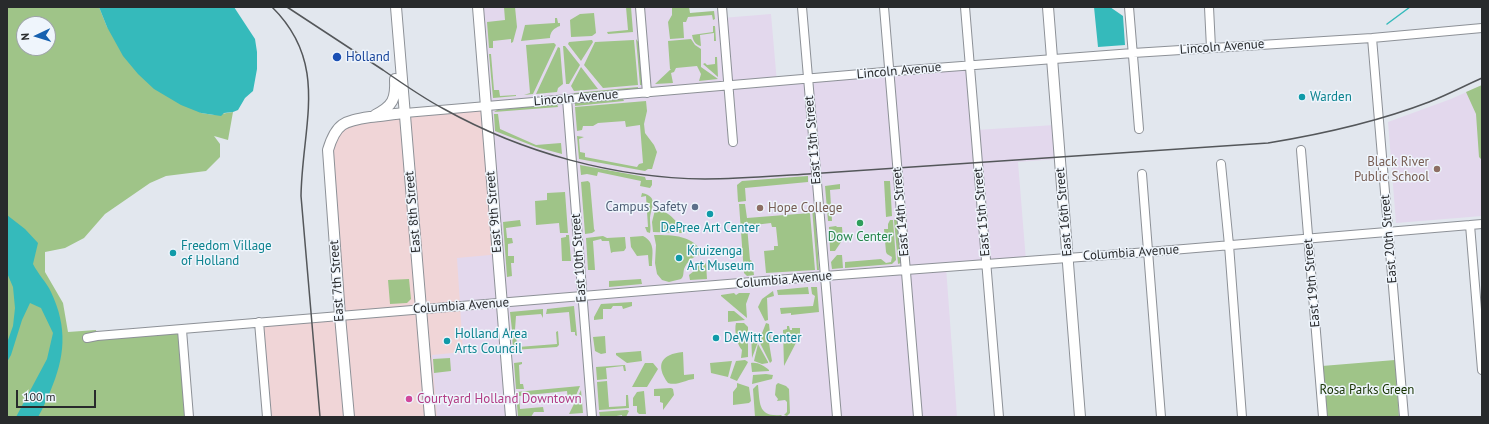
<!DOCTYPE html>
<style>
body{margin:0}
#map{position:relative;width:1489px;height:424px;overflow:hidden;background:#e2e7ee;font-family:"PT Sans",sans-serif}
canvas{display:block}
.frame{position:absolute;inset:0;border:8px solid #282a2c;pointer-events:none}
.north{position:absolute;left:16px;top:16px;width:40px;height:40px;box-sizing:border-box;background:#eff5fc;border:1px solid #9fa4a9;border-radius:50%;rotate:266deg;font-size:11px;font-weight:700;line-height:16px;text-align:center;color:#282a2c}
.north::after{content:'';display:block;margin:auto;width:14px;height:18px;background:#1761b0;clip-path:polygon(50% 0,100% 100%,50% 72%,0 100%)}
.scale{position:absolute;left:16px;top:390px;width:80px;height:18px;box-sizing:border-box;border:2px solid #282a2c;border-top:0;padding-left:5px;font-size:12px;line-height:14px;white-space:nowrap;color:#282a2c;-webkit-text-stroke:3px #eff5fc;paint-order:stroke}
</style>
<div id="map">
<canvas width="1489" height="424"></canvas>
<div class="frame"></div>
<div class="north">N</div>
<div class="scale">100 m</div>
</div>
<script>
const c = document.querySelector('canvas').getContext('2d');
c.lineJoin = 'round';
function fill(path, color) { c.fillStyle = color; c.fill(path, 'evenodd'); }
function trace(path, color, width, dash) { c.strokeStyle = color; c.lineWidth = width; c.lineCap = dash ? 'butt' : 'round'; c.setLineDash(dash || []); c.stroke(path); }
function drawText(font, color, halo, rows, align = 'center') {
  c.font = font + ' "PT Sans",sans-serif'; c.lineWidth = 3; c.setLineDash([]); c.textBaseline = 'middle'; c.strokeStyle = halo; c.fillStyle = color; for (const [text, x, y, turn = 0] of rows) {
    c.save(); c.translate(x, y); c.rotate((+turn || 0) * Math.PI / 180); c.textAlign = isNaN(turn) ? turn : align; if (halo) c.strokeText(text, 0, 0); c.fillText(text, 0, 0); c.restore();
  }
}
const commercial = new Path2D(`
 M486 105 511 417H267L259 323 340 315 328 159 344 123Z`);
const education = new Path2D(`
 M481 7H689L690 13 721 10 722 18 771 14 777 83 972 69 976 130 1055 125 1058 159 1018 162 1026 261 946 267 957 417H437L432 355 463 352 457 258 501 254Z
 M1482 85V216L1396 223 1388 122 1451 99Z`);
const green = new Path2D(`
 M7 7H99L107 27 201 113 214 115 233 112 228 140 214 136 220 144V157L206 171 166 176 150 183 105 214 84 238 65 248 45 252V272L63 303 68 332 96 330 97 336 182 330 189 417H7ZM24 24H48V48H24Z
 M504 7H515L517 27 513 42 511 43V39L493 41V48H489L487 22 505 20Z
 M626 7H631L633 32 608 34 607 32 628 30Z
 M672 7H689L690 13 714 11 715 19 713 20 712 15 688 17 686 22H683L684 38 670 39 668 22 672 15Z
 M594 13 596 33 592 36 571 37 570 20 580 14Z
 M555 18H557L558 23H560V26C554 28 550 32 550 38L521 41 525 25 555 23Z
 M713 26H715L716 41H714V33L700 35 701 46C695 45 693 40 692 35L713 32Z
 M636 39 639 43 642 85H640Z
 M691 39 695 45 701 49V67L718 79 699 81 701 74 697 66 676 68 674 72 671 73 673 83 655 84 671 69H670L668 41Z
 M592 40 593 42 581 61 568 44 569 42Z
 M634 40 638 85 603 88 584 65 595 42Z
 M554 43 556 45 533 94 524 95 530 93 526 45Z
 M563 46H565L580 65 569 84H566Z
 M558 47 560 48 563 84 558 88 557 92 536 94Z
 M489 54H491L494 90H499L500 96 516 95V96L493 98Z
 M715 57H717L718 77 703 64 705 63 707 65 715 64Z
 M581 67 598 89 574 91 571 86Z
 M1482 85V160L1479 157 1476 114 1466 92Z
 M638 87V90L574 95V93Z
 M623 99 624 101 575 106V103Z
 M646 101 647 111 644 124 645 133 654 145 657 152 652 169H648L645 171 579 159 577 136 584 137 579 139 580 152 585 153V157L637 167 639 164 643 163 640 125 626 127 625 121 598 123 593 126H583L582 130 577 131 575 107Z
 M557 104 558 107 494 112 497 110Z
 M494 114H498L500 129 536 145 561 143 562 154 536 147 495 131Z
 M580 165 645 177 646 180H652V185L650 188 640 186 641 181 598 172 597 176 587 174 581 175Z
 M808 176V182L745 188 746 201 738 202 737 185 742 181Z
 M588 181 590 183 594 229 595 231 592 233 585 234 581 182Z
 M884 181H890L892 216 886 217Z
 M840 184V189L830 190 832 221H828L825 186Z
 M565 192 568 233H560L559 223 536 225 535 201 547 200V193Z
 M642 193C660 197 650 208 650 220 650 224 651 229 650 233L647 232 645 227H648L646 196 641 197Z
 M739 204H745L747 218 810 213 815 270 766 273 764 251 774 250V246H778L776 227H772L771 223 754 225V229H750L751 224 749 223 747 226 750 260 752 261 754 275 747 276 744 273Z
 M812 208H815L819 270H817Z
 M657 209C668 211 680 223 682 233L653 232 652 222 655 210Z
 M897 219 901 263 898 264 894 220Z
 M520 220 521 226 506 228 507 238H512L513 243 508 244V256H514V263H511L512 276 507 277 503 222Z
 M890 220H893L896 260 892 264 845 268V262L881 259 886 263 891 262 892 257 887 254 886 252 884 229H888V224Z
 M836 226 837 227H842L843 239 835 251H830L829 227Z
 M566 235H569L571 261H562L561 238 566 237Z
 M654 235C672 235 695 235 702 254 694 256 687 261 684 269 683 274 684 276 681 279L669 282 662 280 657 274 655 263 656 245Z
 M603 236 607 238 625 237 626 248 624 251 613 252 611 253 609 241H602L601 239 593 241 595 270H588L586 238Z
 M643 236C656 243 652 253 652 266H649L648 255 637 256 631 247 630 237Z
 M837 255H842L843 268 832 269 831 262Z
 M703 261 706 264 707 279 690 280 689 275 694 271 698 262Z
 M409 279 411 299 407 303 390 304 388 280Z
 M641 279 642 284 609 287V281Z
 M808 287 809 294 778 295 777 290Z
 M811 287H817L819 312 791 315V313L781 314 780 308 813 306 815 296 812 294Z
 M773 291 774 296 767 298 768 320 765 321 758 307 762 299Z
 M734 293 736 295 739 293H750L746 304 747 318 721 296V295Z
 M632 302V306L623 309 622 306H613L611 309H603V319L594 320V317L601 304Z
 M574 306 577 336 575 335V332H571L569 312 546 314 547 309Z
 M543 309V318L541 314 516 316 515 330H512L510 312Z
 M728 311H734L745 320 728 322Z
 M736 323H744L748 327V357L741 358 742 350C737 345 734 330 736 323Z
 M766 323 769 324 771 342 769 343 772 361 770 363 759 341Z
 M787 326H789L790 330H792V328H800V335L784 366 783 330 787 329Z
 M558 331 559 345 557 347 513 350 512 333H515L518 347 557 344 556 332Z
 M751 331H752L758 342 752 358Z
 M605 336 606 353 601 354 595 351 593 337Z
 M758 344 768 362V363L762 364 754 361Z
 M641 351 642 361 627 363 616 355V353Z
 M683 352 684 375 694 374V379C685 380 677 386 668 383 655 365 661 354 683 352Z
 M450 358 451 371 434 373 433 359Z
 M745 360 748 362 747 364 737 381 730 378 736 361Z
 M1395 360 1399 417H1326L1322 366Z
 M732 361 728 377 711 373 710 363Z
 M522 362V364L519 365 520 384H523L524 389H516L514 363Z
 M645 363H653L658 369 647 387H632Z
 M751 363C758 362 764 366 769 370V371L752 372Z
 M625 365 626 371H624L623 366 606 368 607 379 597 380 596 367Z
 M766 374 773 375 772 379 752 384 753 375Z
 M607 381 609 407 626 406V395H628L629 408 599 410 597 382Z
 M737 383 749 387 751 401 749 403 733 405V392L737 387Z
 M778 383 786 386 789 389 790 413 787 416 784 415 787 412V402L785 400 777 401 778 399 775 395 776 385Z
 M757 385H758C760 404 758 417 781 415L783 417H755L753 389Z
 M580 386 574 400H568L567 391 519 396 520 409 543 407 544 412H534L531 417H518L516 392Z
 M671 388 673 389 674 395 663 410V403L660 402V396H654V389Z
 M581 390 583 413 569 414Z
 M644 391 646 414H639L637 412V406H633V398L637 392Z
 M627 410 629 411 626 417H622V415L611 417H600L599 412Z`);
const water = new Path2D(`
 M99 7H234L255 39 257 52V69L253 91 245 98 238 110 233 112 224 113 221 116 201 113 181 105 154 89 138 74 123 56 107 27Z
 M1094 7H1110L1123 16 1125 45 1098 47Z
 M7 215 25 229 38 243 33 264C38 274 47 283 51 292 68 328 65 357 50 392 46 400 43 409 38 417H16L47 359 53 333 41 308 30 303 22 320 11 355 7 362V343L13 326 15 308 13 287 7 273Z`);
const stream = new Path2D(`
 M1387 24 1410 7`);
const minor = new Path2D(`
 M640 7 647 93
 M722 7 733 142
 M802 7 837 417
 M884 7 918 417
 M965 7 999 417
 M1129 7 1139 129
 M1209 7 1211 48
 M1372 38 1404 417
 M567 99 592 417
 M405 113 896 71 1133 53 1372 38 1482 28
 M1301 150 1323 417
 M1221 164 1229 245 1242 417
 M1142 174 1161 417
 M1470 225 1482 370
 M259 322 267 417
 M182 330 189 417
 M87 338 97 336 825 276 1148 252 1482 224`);
const major = new Path2D(`
 M396 7 430 417
 M478 7 511 417
 M1048 7 1080 417
 M375 115C393 106 396 99 395 79
 M349 417 340 316 328 150C336 123 344 121 370 117 382 116 393 114 405 113`);
const rail = new Path2D(`
 M272 7C330 64 302 125 301 196L320 417
 M287 7C319 28 351 49 383 70 403 84 423 98 444 109 523 153 615 178 705 179 740 179 774 176 808 174L1268 143C1323 134 1377 122 1429 102 1447 95 1464 86 1482 78`);
const markers = [
 [337,57,5,"#1a4fb4"],
 [1302,97,4,"#0f9aa8"],
 [1437,169,4,"#8d6e63"],
 [695,207,4,"#5c6f8a"],
 [760,208,4,"#8d6e63"],
 [710,214,4,"#0f9aa8"],
 [860,223,4,"#2e9e5b"],
 [173,253,4,"#0f9aa8"],
 [679,258,4,"#0f9aa8"],
 [716,338,4,"#0f9aa8"],
 [447,341,4,"#0f9aa8"],
 [409,399,4,"#d1479c"]
];
const streetNames = [
 ["Lincoln Avenue",1222,47,-4],
 ["Lincoln Avenue",899,71,-5],
 ["Lincoln Avenue",576,98,-5],
 ["East 13th Street",813,140,-95],
 ["East 8th Street",413,212,-95],
 ["East 9th Street",494,212,-95],
 ["East 14th Street",901,212,-95],
 ["East 15th Street",982,212,-95],
 ["East 16th Street",1064,212,-95],
 ["East 20th Street",1389,239,-95],
 ["Columbia Avenue",1131,253,-4],
 ["East 10th Street",579,258,-94],
 ["Columbia Avenue",784,280,-5],
 ["East 7th Street",337,281,-94],
 ["East 19th Street",1312,283,-95],
 ["Columbia Avenue",461,306,-4]
];
const transitNames = [
 ["Holland",346,57]
];
const cultureNames = [
 ["Warden",1310,97],
 ["DePree Art Center",710,228,"center"],
 ["Freedom Village",181,246],
 ["of Holland",181,261],
 ["Kruizenga",687,251],
 ["Art Museum",687,266],
 ["Holland Area",455,334],
 ["Arts Council",455,349],
 ["DeWitt Center",724,338]
];
const educationNames = [
 ["Black River",1429,162],
 ["Public School",1429,177],
 ["Hope College",768,208,"left"]
];
const serviceNames = [
 ["Campus Safety",687,207]
];
const leisureNames = [
 ["Dow Center",860,237]
];
const parkNames = [
 ["Rosa Parks Green",1367,390]
];
const hotelNames = [
 ["Courtyard Holland Downtown",417,399]
];
fill(commercial, '#f0d5d7');
fill(education, '#e3d8ed');
fill(green, '#9fc488');
fill(water, '#35babb');
trace(stream, '#35babb', 1.5);
trace(minor, '#8d9197', 10);
trace(major, '#8d9197', 12);
trace(minor, '#fff', 8);
trace(major, '#fff', 10);
trace(rail, '#54575a', 1.5);
for (const [x, y, r, color] of markers) { const dot = new Path2D(); dot.arc(x, y, r, 0, 2 * Math.PI); c.fillStyle = color; c.fill(dot); trace(dot, '#eff5fc', 1.5); }
drawText('13px', '#282a2c', '#eff5fc', streetNames);
drawText('13px', '#164399', '#eff5fc', transitNames, 'left');
drawText('13px', '#0d838f', '#eff5fc', cultureNames, 'left');
drawText('13px', '#785e54', '#eff5fc', educationNames, 'right');
drawText('13px', '#4e5e75', '#eff5fc', serviceNames, 'right');
drawText('13px', '#27864d', '#eff5fc', leisureNames);
drawText('13px', '#163200', '#eff5fc', parkNames);
drawText('13px', '#b23c85', '#eff5fc', hotelNames, 'left');
</script>
